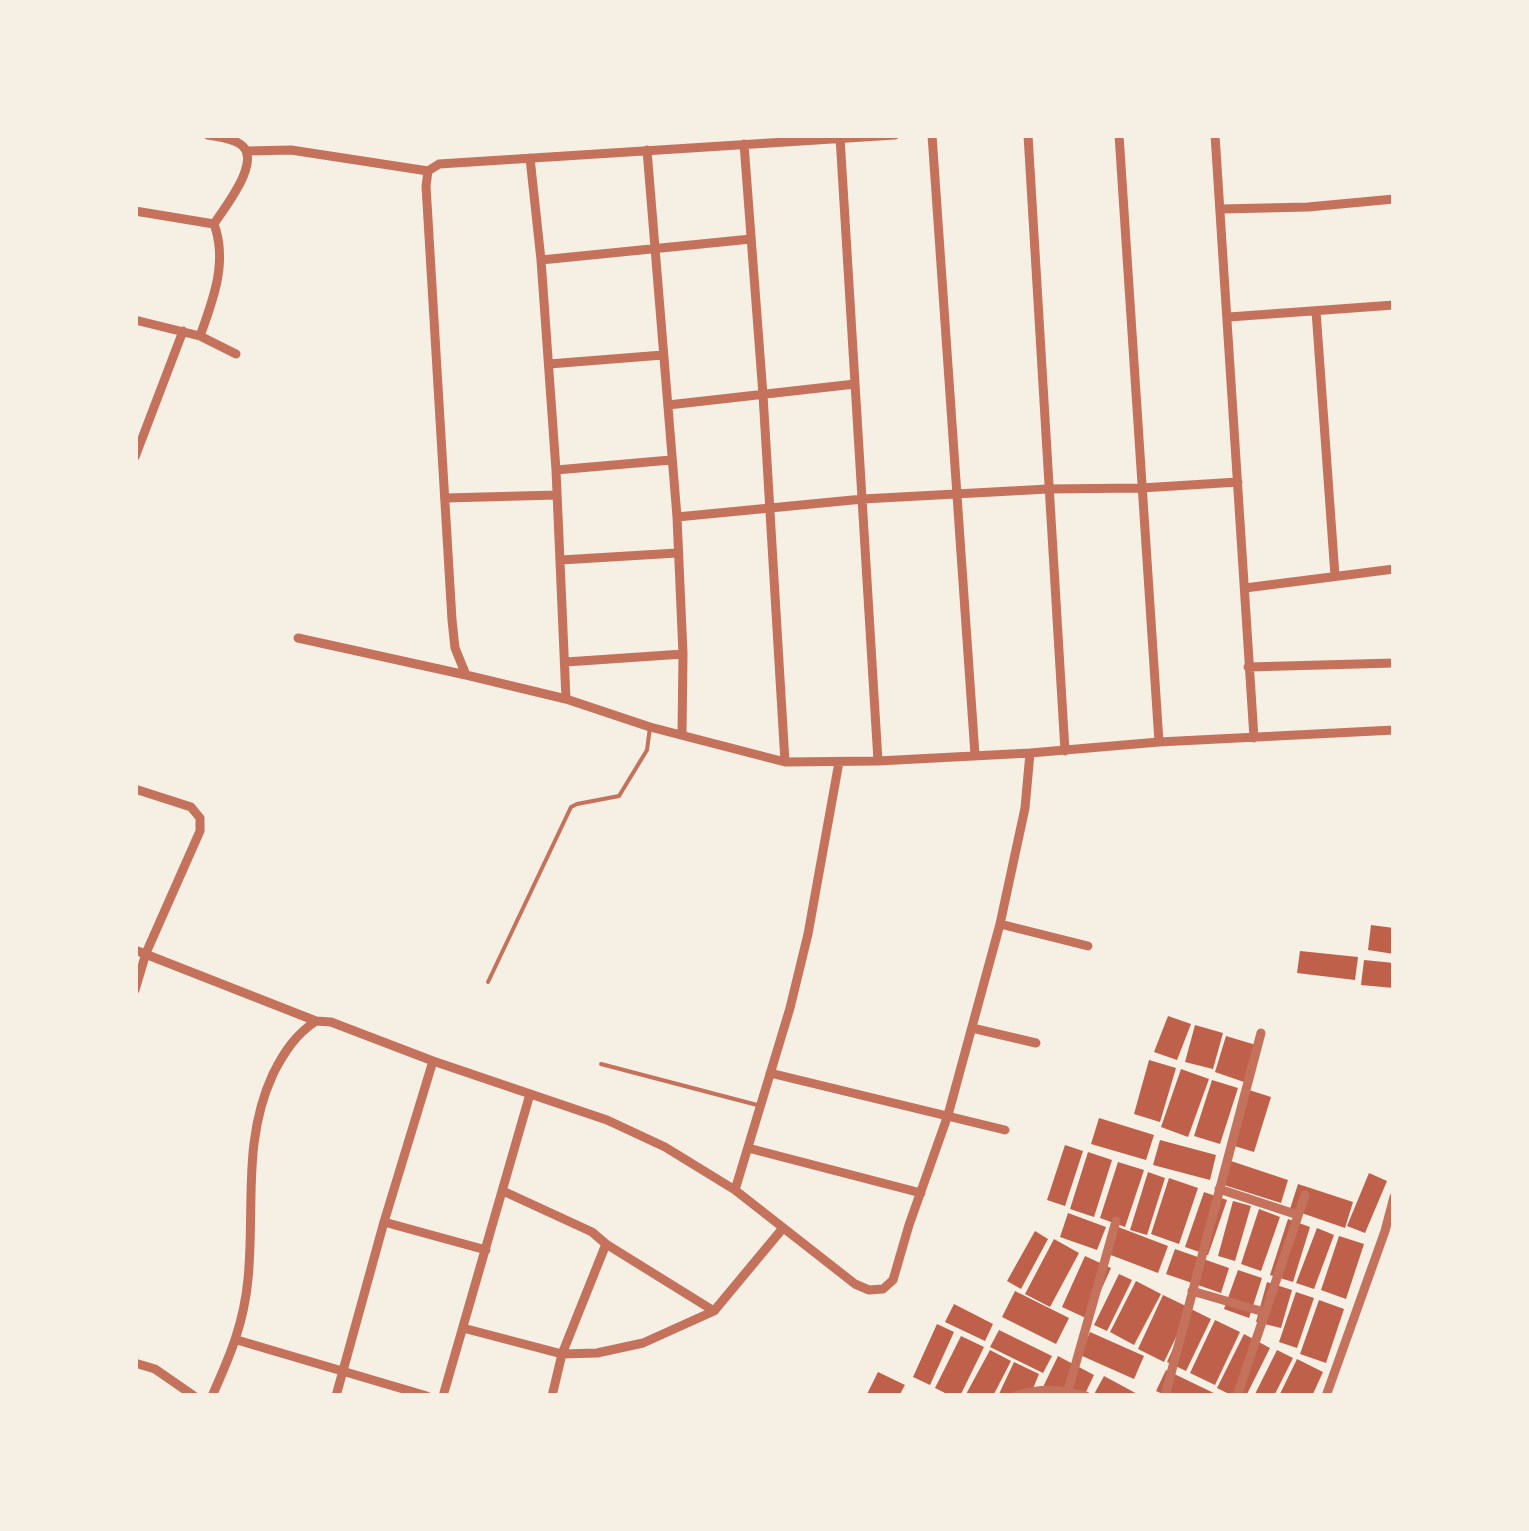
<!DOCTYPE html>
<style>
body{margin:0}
#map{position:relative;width:1529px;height:1531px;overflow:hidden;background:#f6efe4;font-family:"IBM Plex Sans",sans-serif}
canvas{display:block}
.frame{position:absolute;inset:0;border:138px solid #f6efe4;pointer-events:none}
</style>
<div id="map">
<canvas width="1529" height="1531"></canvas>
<div class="frame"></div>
</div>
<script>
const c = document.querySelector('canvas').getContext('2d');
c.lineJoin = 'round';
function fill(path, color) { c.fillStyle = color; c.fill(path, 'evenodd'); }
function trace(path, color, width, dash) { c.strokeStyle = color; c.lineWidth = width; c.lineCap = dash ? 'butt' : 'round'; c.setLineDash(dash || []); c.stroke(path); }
const building = new Path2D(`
 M1371 925 1394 928V954L1368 950Z
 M1300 951 1358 957 1355 980 1297 973Z
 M1364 960 1394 963V988L1361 985Z
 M1168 1016 1191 1024 1177 1060 1154 1052Z
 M1195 1025 1223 1033 1213 1069 1185 1062Z
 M1226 1036 1256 1045 1244 1082 1215 1072Z
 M1149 1060 1176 1068 1160 1122 1134 1114Z
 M1181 1069 1209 1079 1188 1137 1161 1127Z
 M1212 1080 1238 1088 1220 1144 1194 1136Z
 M1246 1089 1271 1097 1254 1152 1228 1144Z
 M1099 1118 1154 1135 1146 1160 1091 1144Z
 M1160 1140 1216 1155 1210 1180 1153 1165Z
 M1065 1145 1083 1151 1065 1206 1047 1200Z
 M1088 1152 1112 1160 1094 1217 1070 1209Z
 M1231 1161 1288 1180 1281 1203 1224 1185Z
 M1118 1162 1144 1170 1125 1227 1100 1218Z
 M1148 1172 1165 1178 1147 1235 1130 1230Z
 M1369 1173 1387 1181 1365 1233 1347 1226Z
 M1169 1178 1198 1188 1179 1244 1151 1234Z
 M1298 1184 1353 1202 1345 1228 1290 1209Z
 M1204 1192 1227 1200 1208 1255 1185 1247Z
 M1233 1201 1251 1206 1235 1261 1218 1256Z
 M1259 1209 1280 1217 1261 1271 1241 1264Z
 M1068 1213 1106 1227 1097 1250 1060 1237Z
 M1288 1219 1310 1227 1293 1282 1270 1275Z
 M1113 1225 1168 1246 1158 1273 1103 1252Z
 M1317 1228 1334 1235 1314 1289 1296 1283Z
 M1035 1231 1048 1239 1021 1289 1007 1281Z
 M1339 1236 1364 1244 1346 1299 1321 1290Z
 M1054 1239 1079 1253 1050 1307 1025 1294Z
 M1175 1249 1229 1268 1221 1293 1166 1274Z
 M1085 1256 1111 1268 1088 1319 1062 1307Z
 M1238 1270 1262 1278 1249 1318 1224 1309Z
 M1119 1274 1132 1280 1107 1331 1094 1325Z
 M1136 1281 1161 1294 1134 1345 1110 1332Z
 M1267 1282 1292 1290 1281 1328 1256 1322Z
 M1015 1291 1069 1318 1056 1344 1002 1317Z
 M1296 1292 1314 1298 1297 1348 1279 1342Z
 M1163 1295 1190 1308 1164 1362 1138 1349Z
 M1319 1300 1344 1309 1326 1363 1300 1354Z
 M954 1304 993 1324 985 1341 945 1322Z
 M1191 1309 1211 1319 1186 1371 1167 1362Z
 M1215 1320 1240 1332 1215 1385 1190 1373Z
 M937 1324 954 1332 930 1385 913 1377Z
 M999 1330 1052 1356 1043 1373 990 1347Z
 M1090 1332 1144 1356 1134 1379 1080 1355Z
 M1244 1334 1270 1348 1246 1396H1233L1217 1388Z
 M961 1336 984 1347 960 1396H951L935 1388Z
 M990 1350 1011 1361 993 1396H965Z
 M1277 1350 1293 1358 1274 1396H1254Z
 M1058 1356 1094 1375 1084 1396H1059L1043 1387Z
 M1297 1359 1323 1372 1312 1396H1279Z
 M1014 1362 1039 1374 1030 1396H998Z
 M1166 1370 1220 1396H1167L1156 1391Z
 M878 1372 905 1385 899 1396H866Z
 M1104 1376 1141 1396H1093Z`);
const service = new Path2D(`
 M488 982 571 807 577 804 619 796 647 750 650 727
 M601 1064 761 1106`);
const minor = new Path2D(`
 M208 135C217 137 232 138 240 144 264 159 224 208 214 224
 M932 135 975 755
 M1028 135 1065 751
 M1119 135 1159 742
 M1215 135 1254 738
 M840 137 878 761
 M744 144 763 395 785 762
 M647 150 677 517 683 654 682 735
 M247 151 291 150 428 171 439 164 895 135
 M530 158 541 260 556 470 566 699
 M428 171 426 186 452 620 455 648 466 675
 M1222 209 1308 207 1394 199
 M135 211 214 224
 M541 260 751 239
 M1316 311 1335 576
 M1229 317 1394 305
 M135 320 200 336C213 300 228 262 214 224
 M200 336 236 354
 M549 364 663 355
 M668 405 855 384
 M135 457 183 331
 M556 470 671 460
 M446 498 557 495
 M677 517 863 499 1048 489 1141 488 1238 482
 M561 560 677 553
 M1245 588 1394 569
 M298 638 466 675 566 699 650 727 785 762 878 761 1030 753 1159 742 1394 730
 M566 662 683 654
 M1248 667 1394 663
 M135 789 191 807 200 818V831L146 953 135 990
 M1000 924 1088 946
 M135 950 316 1021 331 1022 433 1061 607 1120 665 1147 735 1190 855 1284 869 1290 883 1289 893 1280 909 1225 948 1115 1000 924 1025 808 1030 753
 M972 1028 1036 1043
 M770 1073 1005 1130
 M748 1148 921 1193
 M1219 1189 1298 1215
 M735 1190 790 1008 808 934 839 762
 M503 1191 592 1232 606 1244 714 1311
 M384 1222 486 1250
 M1192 1291 1264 1312
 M463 1328 562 1354 597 1353 643 1343 714 1311 783 1228
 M237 1340 427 1396
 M135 1363 155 1369 194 1396
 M1068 1391 1116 1221
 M212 1396C230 1356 244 1323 248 1279 255 1207 242 1141 273 1074 284 1052 296 1034 316 1021
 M336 1396 384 1222 433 1061
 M443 1396 530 1094
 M552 1396 562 1354 606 1244
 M1015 1396C1040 1388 1061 1389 1086 1396
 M1165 1396 1261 1033
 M1237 1396 1305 1195
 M1326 1396 1385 1231 1394 1197`);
fill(building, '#bf614a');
trace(service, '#c5725c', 4);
trace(minor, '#c5725c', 9);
</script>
